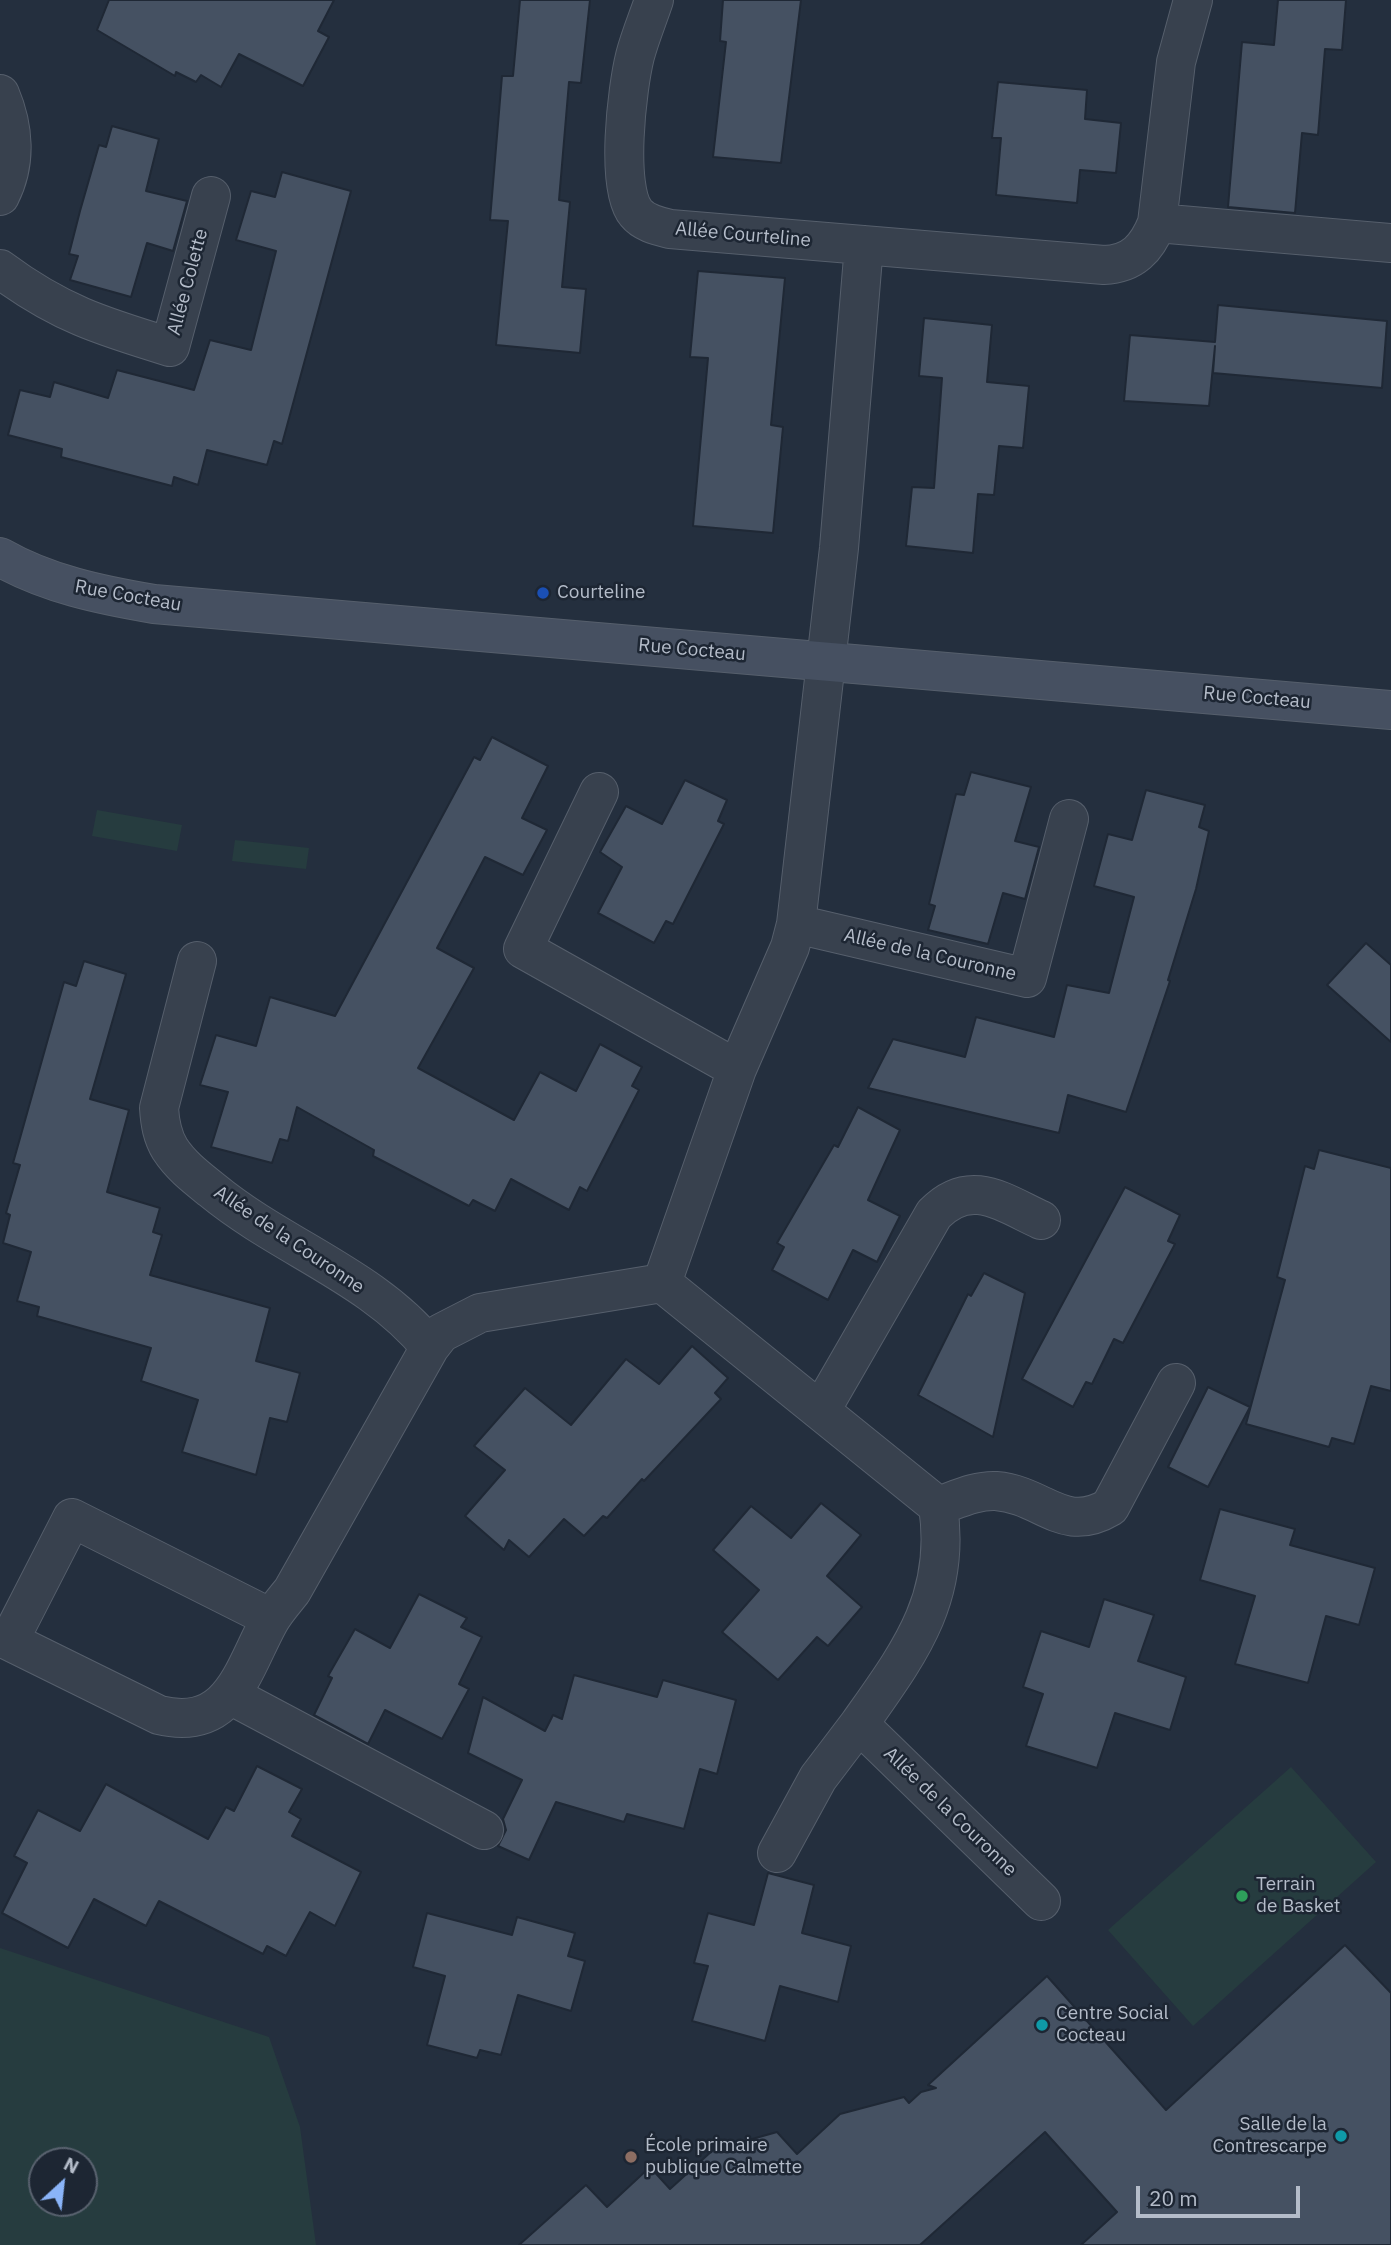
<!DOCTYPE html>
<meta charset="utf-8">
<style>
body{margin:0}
#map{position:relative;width:1391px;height:2245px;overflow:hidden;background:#242f3e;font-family:"IBM Plex Sans",sans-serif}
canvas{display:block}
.north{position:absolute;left:28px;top:2147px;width:70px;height:70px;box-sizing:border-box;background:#1d2633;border:2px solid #59626f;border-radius:50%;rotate:27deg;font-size:19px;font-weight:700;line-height:28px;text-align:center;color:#b4bcc9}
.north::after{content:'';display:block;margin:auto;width:24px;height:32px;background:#8ab4f8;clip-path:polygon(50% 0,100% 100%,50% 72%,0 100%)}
.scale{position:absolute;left:1136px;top:2186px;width:164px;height:32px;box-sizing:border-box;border:4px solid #b4bcc9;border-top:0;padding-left:9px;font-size:21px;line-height:24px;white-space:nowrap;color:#b4bcc9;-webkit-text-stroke:5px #1d2633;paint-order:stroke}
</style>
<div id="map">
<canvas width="1391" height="2245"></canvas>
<div class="north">N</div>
<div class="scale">20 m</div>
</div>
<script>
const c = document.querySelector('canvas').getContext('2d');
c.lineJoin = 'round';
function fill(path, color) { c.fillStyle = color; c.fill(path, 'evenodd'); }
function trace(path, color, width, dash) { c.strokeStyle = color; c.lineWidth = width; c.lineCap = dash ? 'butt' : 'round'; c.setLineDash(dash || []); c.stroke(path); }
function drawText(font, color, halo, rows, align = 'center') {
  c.font = font + ' "IBM Plex Sans",sans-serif'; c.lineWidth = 5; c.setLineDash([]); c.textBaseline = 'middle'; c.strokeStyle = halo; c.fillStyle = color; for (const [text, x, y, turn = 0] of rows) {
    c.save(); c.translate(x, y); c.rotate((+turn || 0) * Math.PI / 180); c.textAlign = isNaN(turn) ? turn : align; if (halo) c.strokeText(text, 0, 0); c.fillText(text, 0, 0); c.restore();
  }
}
const green = new Path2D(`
 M97 810 182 825 177 851 92 836Z
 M235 840 309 848 306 869 232 861Z
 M1291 1767 1376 1862 1193 2026 1108 1930Z
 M0 1948 269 2037 300 2127 316 2245H0ZM42 2161H84V2203H42Z`);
const building = new Path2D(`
 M109 0H334L318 31 329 37 303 86 239 54 221 87 201 75 196 82 176 72 175 76 97 30Z
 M520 0H590L581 83 569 82 559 200 570 202 562 287 586 289 580 353 496 345 508 221 490 220 502 76H513Z
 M723 0H801L781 163 713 157 726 42 720 41Z
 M1278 0H1346L1342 50 1325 49 1318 135 1302 133 1295 213 1228 207 1242 42 1274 45Z
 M998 82 1087 90 1085 119 1121 123 1116 173 1080 170 1077 203 996 195 1001 138H992Z
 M112 126 159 139 146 191 187 201 173 251 147 243 131 297 70 280 78 256 69 254 80 211 99 145 106 147Z
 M282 172 351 191 282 444 274 441 267 465 207 450 198 485 174 477 172 486 61 457 62 449 8 435 20 390 50 397 54 382 108 398 117 370 194 390 210 340 251 350 276 251 236 240 251 191 275 197Z
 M698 271 785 278 771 425 783 427 773 533 693 526 708 358 690 357Z
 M1218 305 1387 321 1382 388 1213 373 1215 346 1209 406 1124 401 1130 335 1215 342Z
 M924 318 992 325 987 382 1029 386 1023 448 999 446 994 495 978 494 973 553 906 546 912 487 934 488 942 378 919 376Z
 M492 737 548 766 522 818 547 830 523 875 485 857 437 948 474 968 418 1068 514 1120 540 1072 576 1091 600 1044 642 1067 632 1086 639 1090 587 1191 580 1187 569 1210 511 1179 495 1211 473 1200 469 1206 373 1156 374 1150 297 1107 288 1141 280 1139 272 1163 211 1147 228 1092 200 1085 216 1035 256 1046 270 997 335 1016 474 757 480 760Z
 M971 772 1031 787 1015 841 1039 847 1025 899 1003 893 988 944 928 930 935 906 929 904 956 794 964 795Z
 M685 780 727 800 718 821 724 824 673 924 666 921 654 943 598 913 622 867 600 852 626 806 662 824Z
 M1146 790 1205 805 1199 827 1209 831 1196 889 1168 980 1170 981 1126 1112 1068 1095 1059 1133 868 1088 893 1039 965 1057 976 1017 1054 1037 1067 985 1109 993 1134 897 1094 886 1108 834 1132 840Z
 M1366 943 1391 965V1042L1327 985Z
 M84 961 126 974 90 1099 129 1110 107 1192 160 1208 153 1232 162 1235 150 1275 270 1308 256 1361 300 1373 287 1422 270 1418 256 1475 182 1452 198 1400 141 1381 151 1348 37 1316 39 1307 17 1301 31 1252 3 1243 10 1215 6 1213 20 1165 13 1163 64 982 76 986Z
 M858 1107 900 1130 868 1200 900 1216 877 1262 853 1250 828 1300 772 1270 784 1247 777 1243 834 1145 838 1147Z
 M1319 1150 1391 1168V1391L1371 1386 1354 1444 1332 1438 1329 1447 1246 1424 1285 1280 1277 1277 1305 1166 1314 1169Z
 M1125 1187 1180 1215 1168 1241 1175 1244 1123 1343 1114 1339 1092 1384 1086 1382 1073 1407 1022 1379Z
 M984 1273 1025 1293 993 1437 918 1395 968 1294 971 1296Z
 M692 1346 728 1378 715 1393 721 1399 644 1481 642 1479 607 1518 603 1516 584 1536 564 1519 529 1557 509 1540 504 1550 465 1516 505 1470 474 1446 525 1388 571 1425 626 1359 659 1384Z
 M1208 1387 1250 1407 1208 1487 1168 1467Z
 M821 1503 861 1535 827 1576 862 1607 828 1646 817 1637 778 1680 722 1632 759 1590 713 1550 751 1506 791 1538Z
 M1220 1509 1295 1529 1290 1545 1375 1568 1359 1625 1326 1616 1308 1683 1235 1664 1255 1596 1200 1580Z
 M419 1594 467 1618 461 1627 482 1637 459 1684 469 1689 442 1739 385 1710 368 1744 314 1715 332 1678 328 1676 355 1629 390 1648Z
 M1104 1599 1154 1615 1138 1661 1186 1677 1170 1730 1115 1713 1097 1768 1026 1746 1043 1694 1023 1687 1041 1631 1089 1647Z
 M574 1675 657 1697 663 1680 736 1700 717 1774 700 1769 684 1829 627 1814 624 1822 556 1802 529 1860 498 1846 506 1830 503 1819 522 1780 468 1753 483 1697 545 1731 553 1715 562 1719Z
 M257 1766 302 1789 289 1812 301 1819 292 1836 361 1872 335 1926 310 1912 286 1956 267 1946 263 1954 159 1901 146 1926 94 1899 68 1948 2 1913 27 1863 14 1856 38 1810 80 1831 106 1784 208 1839 226 1807 234 1811Z
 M768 1873 814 1885 802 1933 851 1946 838 2002 780 1986 765 2041 692 2021 708 1966 694 1963 708 1913 754 1925Z
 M427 1913 512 1935 517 1917 575 1933 568 1956 585 1961 571 2011 518 1995 501 2055 480 2050 477 2058 427 2045 445 1976 413 1967Z
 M1345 1945 1391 1993V2245H1081L1117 2212 1045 2132 920 2245H519L586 2185 607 2207 650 2167 670 2189 713 2150 777 2132 797 2154 840 2114 904 2097 909 2103 921 2092 936 2088 928 2085 1047 1976 1166 2110Z`);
const street = new Path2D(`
 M654 0C648 18 640 37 635 56 627 88 615 188 636 213 644 223 658 226 670 229L1104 265C1133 264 1147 248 1157 223L1176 62 1193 0
 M0 94C14 127 17 163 0 196
 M1157 223 1391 243
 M0 269C59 313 101 326 170 347L211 196
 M599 792 523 949 737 1069
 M796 924 1027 978 1069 819
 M197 961 159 1108C160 1123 162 1136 170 1149 181 1166 197 1178 212 1190 281 1247 374 1277 430 1347
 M662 1283 938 1506C952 1598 909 1653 859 1724L1041 1901
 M821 1410 934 1214C970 1177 1002 1202 1041 1220
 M938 1506C956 1500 976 1490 996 1491 1044 1495 1063 1535 1110 1507L1176 1383
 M271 1618 72 1518 9 1641 159 1715C231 1732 242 1671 269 1622 275 1611 284 1601 292 1591L430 1347 441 1333 480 1313 662 1283 737 1069 790 947 796 924 839 548 864 245
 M232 1696 484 1830
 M777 1853 818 1778 859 1724`);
const secondary = new Path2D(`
 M0 557C47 584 101 595 154 604L1391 710`);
const markers = [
 [543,593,7,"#1a4fb4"],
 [1242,1896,7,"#2e9e5b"],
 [1042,2025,7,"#0f9aa8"],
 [1341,2136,7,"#0f9aa8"],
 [631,2157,7,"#8d6e63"]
];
const streetNames = [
 ["Allée Courteline",743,235,5],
 ["Allée Colette",188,282,-75],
 ["Rue Cocteau",128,596,10],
 ["Rue Cocteau",692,650,5],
 ["Rue Cocteau",1257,698,5],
 ["Allée de la Couronne",930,955,13],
 ["Allée de la Couronne",289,1240,34],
 ["Allée de la Couronne",950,1812,44]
];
const poiNames = [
 ["Courteline",557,593],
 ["Terrain",1256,1885],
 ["de Basket",1256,1907],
 ["Centre Social",1056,2014],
 ["Cocteau",1056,2036],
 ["Salle de la",1327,2125,"right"],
 ["Contrescarpe",1327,2147,"right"],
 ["École primaire",645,2146],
 ["publique Calmette",645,2168]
];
fill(green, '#263c3f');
fill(building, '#455162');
trace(building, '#1f2835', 2);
trace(street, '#565f6c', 40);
trace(secondary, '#565f6c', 40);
trace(street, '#38414e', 38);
trace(secondary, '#465061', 38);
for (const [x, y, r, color] of markers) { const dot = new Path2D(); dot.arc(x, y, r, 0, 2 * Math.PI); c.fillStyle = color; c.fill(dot); trace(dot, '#1d2633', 2.5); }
drawText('19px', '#b4bcc9', '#1d2633', streetNames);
drawText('19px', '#b4bcc9', '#1d2633', poiNames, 'left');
</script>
